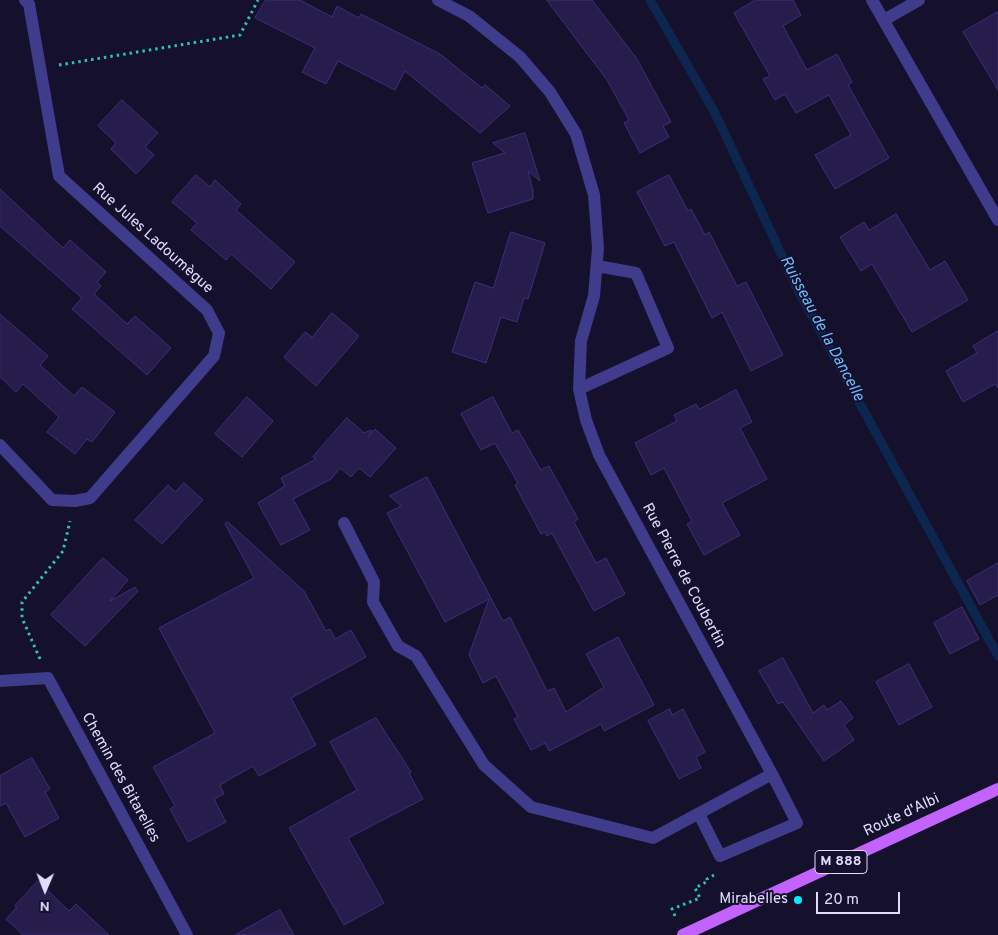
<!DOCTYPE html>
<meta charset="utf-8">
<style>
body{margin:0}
#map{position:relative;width:998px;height:935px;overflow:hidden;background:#15112c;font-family:Overpass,sans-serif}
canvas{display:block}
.north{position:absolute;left:20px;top:865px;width:50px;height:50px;-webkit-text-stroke:4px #15112c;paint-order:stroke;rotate:181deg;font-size:14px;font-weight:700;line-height:20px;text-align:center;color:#e0dcff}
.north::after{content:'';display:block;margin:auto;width:18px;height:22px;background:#e0dcff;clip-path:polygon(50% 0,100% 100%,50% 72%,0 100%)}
.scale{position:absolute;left:816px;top:892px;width:84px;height:22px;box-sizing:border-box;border:2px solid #e0dcff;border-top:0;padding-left:6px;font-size:15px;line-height:18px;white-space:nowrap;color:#e0dcff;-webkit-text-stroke:4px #15112c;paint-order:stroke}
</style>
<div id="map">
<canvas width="998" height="935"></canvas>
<div class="north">N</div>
<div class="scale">20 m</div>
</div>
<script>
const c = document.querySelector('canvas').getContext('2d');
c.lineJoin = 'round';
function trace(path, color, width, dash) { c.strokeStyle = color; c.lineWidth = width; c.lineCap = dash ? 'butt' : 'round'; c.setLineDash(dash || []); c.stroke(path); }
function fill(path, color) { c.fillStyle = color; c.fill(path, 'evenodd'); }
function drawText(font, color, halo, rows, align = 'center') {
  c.font = font + ' Overpass,sans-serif'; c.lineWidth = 4; c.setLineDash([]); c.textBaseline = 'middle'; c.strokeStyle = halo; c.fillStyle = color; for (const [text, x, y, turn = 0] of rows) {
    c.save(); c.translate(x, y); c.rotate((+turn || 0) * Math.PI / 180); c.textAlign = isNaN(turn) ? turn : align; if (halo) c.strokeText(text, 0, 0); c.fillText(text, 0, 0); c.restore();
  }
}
const stream = new Path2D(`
 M650 0 715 113 800 294 998 656`);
const building = new Path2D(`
 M266 0H300L332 17 337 6 359 18 361 14 440 54 482 88 485 85 510 106 480 133 405 71 395 90 338 61 326 84 302 72 315 48 255 18Z
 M547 0H592L637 59 671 122 663 126 669 137 640 153 624 123 629 120 607 80Z
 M756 0H793L801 15 783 26 807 70 837 54 852 82 848 85 889 158 835 189 815 155 851 135 829 95 796 113 785 94 775 100 763 79 770 76 734 13Z
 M998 12V90L963 32Z
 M122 100 158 133 145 147 154 155 136 174 111 149 116 143 98 126Z
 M525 133 540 181 528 171 533 190V199L488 213 472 163 505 153 493 143Z
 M196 175 210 187 215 180 241 204 236 210 295 262 271 289 231 254 226 260 191 230 197 223 172 202Z
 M669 175 688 211 691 209 705 235 709 232 737 286 746 282 783 355 751 371 722 312 712 318 674 242 665 246 637 192Z
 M0 189 63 248 70 240 106 272 97 282 101 286 94 294 127 324 135 316 171 348 147 375 72 309 82 298 0 226Z
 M896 214 930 270 945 261 968 300 912 332 872 264 861 271 840 237 864 222 869 230Z
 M511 232 545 243 528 299 524 298 517 322 501 317 486 363 452 352 475 282 493 288Z
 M332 313 359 336 316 386 284 357 305 332 312 337Z
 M0 314 48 356 40 365 74 396 82 387 115 412 92 442 87 439 75 454 47 432 59 417 23 384 16 392 0 377Z
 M998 331V388L995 384 963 402 946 371 977 353 973 346Z
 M736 390 752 422 740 428 767 479 722 503 740 535 704 555 687 524 692 521 664 468 651 475 635 443 677 421 674 415 696 404 699 409Z
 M247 397 273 421 242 457 215 434Z
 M493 397 512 433 518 430 541 470 549 466 578 519 574 522 596 563 606 558 625 594 594 611 552 533 547 536 545 532 541 534 515 485 518 483 495 443 481 450 461 414Z
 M347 418 364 433 371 430 372 432 368 437 375 429 396 448 370 477 359 468 351 477 340 468 331 479 293 499 310 530 281 545 258 503 285 486 281 478 316 459 313 457Z
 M427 477 503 621 510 617 547 691 554 688 566 712 604 687 586 654 618 637 654 705 604 731 601 724 549 751 545 743 531 750 514 719 518 717 496 676 483 683 469 655 489 599 445 622 387 513 401 506 390 496Z
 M184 483 203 500 162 544 135 520 168 485 175 492Z
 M228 522 304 591 326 631 330 629 335 639 351 630 366 657 291 698 316 745 259 776 253 766 220 785 224 794 214 799 226 822 188 842 170 809 175 806 153 767 215 733 159 628 254 578 225 524Z
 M103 558 128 580 110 601 135 587 138 591 85 646 51 615Z
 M998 563V595L980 605 967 581Z
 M962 607 979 639 950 654 934 623Z
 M783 658 813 713 824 705 827 710 841 701 853 718 844 725 854 740 824 761 783 702 778 704 759 671Z
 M909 664 932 707 899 725 876 682Z
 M670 709 672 715 683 709 705 752 696 757 701 768 679 779 648 721Z
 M376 718 411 772 409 773 423 799 348 838 384 903 344 925 289 828 357 790 330 742Z
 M32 758 50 789 45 792 59 818 25 837 6 803 0 806V776Z
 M38 881 69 911 76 904 109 935H23L6 919 17 907 15 906Z
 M280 910 294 935H235Z`);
const path = new Path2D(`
 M59 65 240 35 258 0
 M40 659 22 618V602L63 551 70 521
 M675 916 672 909 700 898 695 888 708 881 707 879 714 875`);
const minor = new Path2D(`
 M438 0 469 16 520 57 550 92 576 134 594 195 598 248 594 296 581 341 579 389 586 420 599 455 772 774
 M872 0 998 220
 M884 20 919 0
 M579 389 668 348 636 273 597 266
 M0 445 52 500 75 501 90 498 214 356 219 333 207 310 59 176 29 4 25 0
 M344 523 374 582 373 602 398 646 416 656 484 765 531 807 653 838 772 774 797 823 720 856 699 814
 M0 681 48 678 187 935`);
const primary = new Path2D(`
 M683 935 998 789`);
const markers = [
 [798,900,5,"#08eaff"]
];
const shields = [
 [841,862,52]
];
const shieldNames = [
 ["M 888",841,862]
];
const streetNames = [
 ["Rue Jules Ladoumègue",152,239,42],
 ["Rue Pierre de Coubertin",683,576,62],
 ["Chemin des Bitarelles",120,778,61],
 ["Route d'Albi",902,816,-25]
];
const poiNames = [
 ["Mirabelles",788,900]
];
const waterNames = [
 ["Ruisseau de la Dancelle",821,329,62]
];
trace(stream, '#0d2650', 9);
fill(building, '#261d4d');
trace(building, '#3d2f79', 1);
trace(path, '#30c0b5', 3, [2.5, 4]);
trace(minor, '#3e3c8b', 12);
trace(primary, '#c363ff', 12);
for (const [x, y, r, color] of markers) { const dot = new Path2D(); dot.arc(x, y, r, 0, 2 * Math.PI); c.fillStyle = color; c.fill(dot); trace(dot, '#15112c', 2); }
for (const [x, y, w] of shields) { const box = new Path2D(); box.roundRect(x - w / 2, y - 11.5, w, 23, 4); c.fillStyle = '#15112c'; c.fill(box); trace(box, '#e0dcff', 1); }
drawText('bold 14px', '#e0dcff', null, shieldNames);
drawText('15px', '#e0dcff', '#15112c', streetNames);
drawText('15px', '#e0dcff', '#15112c', poiNames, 'right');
drawText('italic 16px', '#6abcff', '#15112c', waterNames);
</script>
